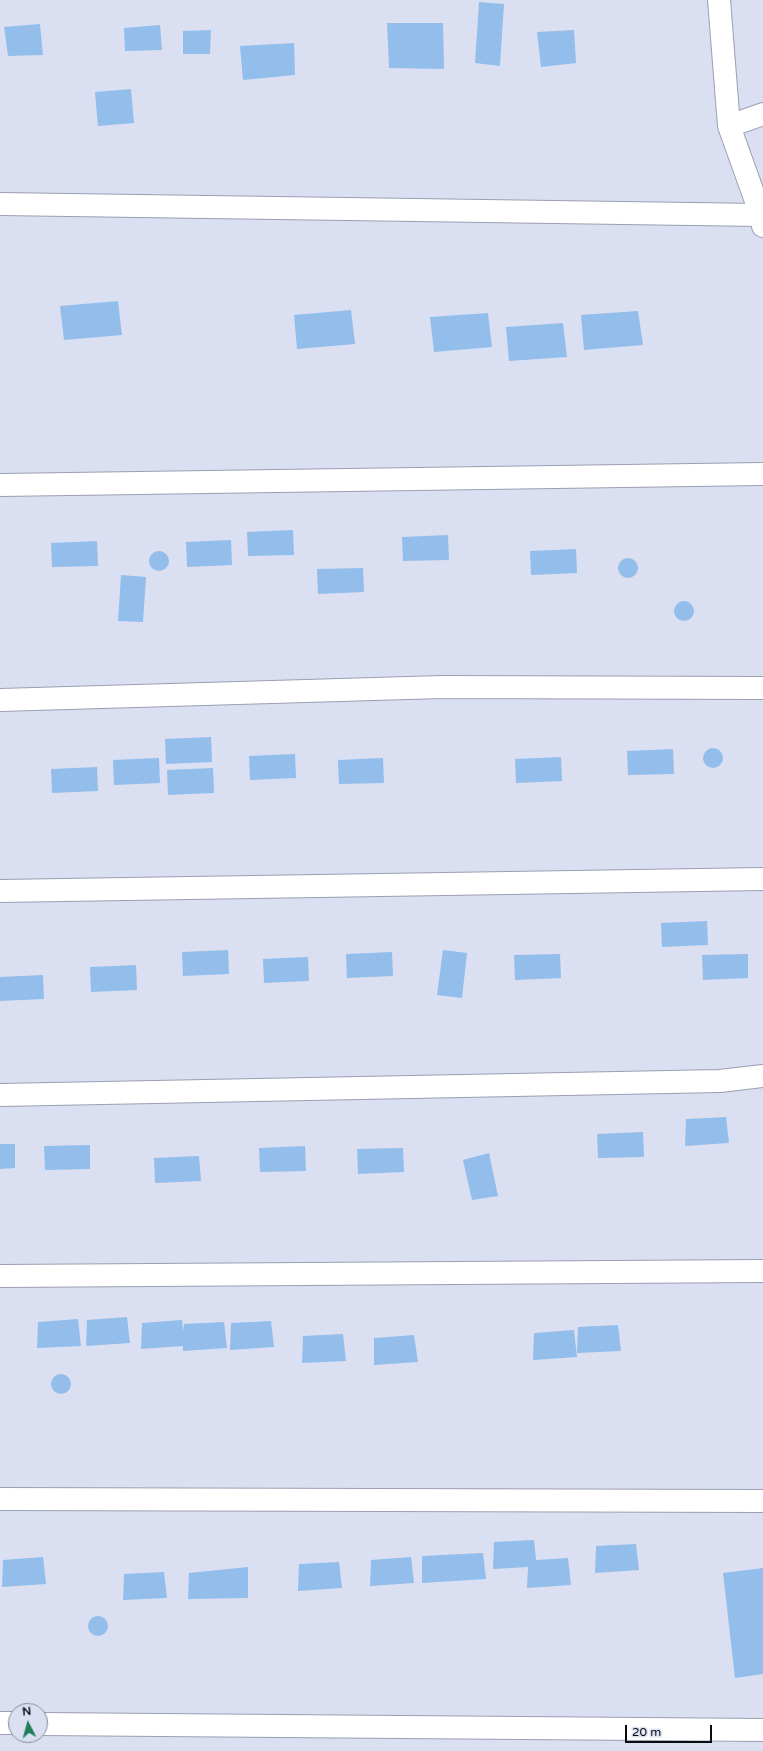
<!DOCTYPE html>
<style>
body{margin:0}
#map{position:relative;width:763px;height:1751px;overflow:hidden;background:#dae0f2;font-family:"Varela Round",sans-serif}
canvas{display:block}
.north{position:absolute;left:8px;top:1703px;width:40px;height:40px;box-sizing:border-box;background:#dae0f2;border:1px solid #878b98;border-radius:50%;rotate:354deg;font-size:11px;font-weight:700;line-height:16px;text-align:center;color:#0b0c12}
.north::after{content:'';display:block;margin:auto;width:14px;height:18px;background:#1e7f57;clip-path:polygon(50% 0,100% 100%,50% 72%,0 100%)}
.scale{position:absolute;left:625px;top:1725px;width:87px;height:18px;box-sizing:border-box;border:2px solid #0b0c12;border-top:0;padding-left:5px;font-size:12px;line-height:14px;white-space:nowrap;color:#0b0c12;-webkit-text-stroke:3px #dae0f2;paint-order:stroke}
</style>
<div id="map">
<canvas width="763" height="1751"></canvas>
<div class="north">N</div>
<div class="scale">20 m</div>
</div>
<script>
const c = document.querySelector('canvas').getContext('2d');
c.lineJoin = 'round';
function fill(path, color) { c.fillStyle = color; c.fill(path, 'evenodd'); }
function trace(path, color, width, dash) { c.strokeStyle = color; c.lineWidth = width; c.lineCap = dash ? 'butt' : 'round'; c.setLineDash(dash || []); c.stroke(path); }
const building = new Path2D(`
 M479 2 504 4 500 66 475 63Z
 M387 23H443L444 69 389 68Z
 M40 24 43 55 8 56 4 27Z
 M160 25 162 50 125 51 124 28Z
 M211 30 210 54H183V31Z
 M574 30 576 63 541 67 537 32Z
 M294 43 295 75 243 80 240 46Z
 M131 89 134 123 98 126 95 92Z
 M118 301 122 335 64 340 60 306Z
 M351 310 355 344 297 349 294 315Z
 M638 311 643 345 584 350 581 315Z
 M488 313 492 347 434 352 430 317Z
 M563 323 567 357 509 361 506 327Z
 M293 530 294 555 248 556 247 532Z
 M448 535 449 560 403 561 402 537Z
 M231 540 232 565 187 567 186 542Z
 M97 541 98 566 52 567 51 543Z
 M576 549 577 573 531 575 530 551Z
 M149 561a10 10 0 1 1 20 0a10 10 0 1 1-20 0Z
 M618 568a10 10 0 1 1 20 0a10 10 0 1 1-20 0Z
 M363 568 364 592 318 594 317 569Z
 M121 575 146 577 143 622 118 621Z
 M674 611a10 10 0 1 1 20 0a10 10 0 1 1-20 0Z
 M211 737 212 762 166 764 165 739Z
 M703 758a10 10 0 1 1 20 0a10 10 0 1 1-20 0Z
 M673 749 674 774 628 775 627 751Z
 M295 754 296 778 250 780 249 756Z
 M561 757 562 781 516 783 515 759Z
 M159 758 160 783 114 785 113 760Z
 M383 758 384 783 339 784 338 760Z
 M97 767 98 791 52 793 51 769Z
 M213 768 214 793 168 795 167 770Z
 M707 921 708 945 662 947 661 923Z
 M228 950 229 974 183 976 182 952Z
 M443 950 467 953 462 998 437 995Z
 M392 952 393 976 347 978 346 954Z
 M560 954 561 978 515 980 514 955Z
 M748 954V978L703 980 702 955Z
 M308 957 309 981 264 983 263 959Z
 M136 965 137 990 91 992 90 967Z
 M43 975 44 999 0 1001V977Z
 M726 1117 729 1143 685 1146 686 1119Z
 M643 1132 644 1157 598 1158 597 1134Z
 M0 1144H15V1168L0 1169Z
 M90 1145V1169L45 1170 44 1146Z
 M305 1146 306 1171 260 1172 259 1148Z
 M403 1148 404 1172 358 1174 357 1149Z
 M489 1153 498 1196 472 1200 463 1160Z
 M199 1156 201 1181 155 1183 154 1158Z
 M127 1317 130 1343 86 1346 87 1320Z
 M78 1319 81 1346 37 1348 38 1322Z
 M182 1320 183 1331 184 1324 224 1322 227 1348 183 1351V1346L141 1349 142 1323Z
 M271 1321 274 1347 230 1350 231 1323Z
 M618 1325 621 1351 577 1353 578 1327Z
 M574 1330 577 1357 533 1360 534 1333Z
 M343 1334 346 1361 302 1363 303 1336Z
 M414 1335 418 1362 374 1365V1338Z
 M51 1384a10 10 0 1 1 20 0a10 10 0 1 1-20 0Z
 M534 1540 536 1560 568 1558 571 1585 527 1588 528 1567 493 1569 494 1542Z
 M636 1544 639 1570 595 1573 596 1546Z
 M483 1553 486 1579 422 1583V1556Z
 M43 1557 46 1584 2 1587 3 1560Z
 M411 1557 414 1583 370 1586 371 1560Z
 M339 1562 342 1588 298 1591 299 1564Z
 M248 1567V1598L188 1599 189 1573Z
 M763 1568V1674L735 1678 723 1573Z
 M164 1572 167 1598 123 1600 124 1574Z
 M88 1626a10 10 0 1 1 20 0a10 10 0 1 1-20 0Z`);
const minor = new Path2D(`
 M719 0 729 126 761 215 763 226
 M729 126 763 114
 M0 204 761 215
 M0 485 763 474
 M0 700 442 687 763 688
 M0 891 763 879
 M0 1095 720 1081 763 1076
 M0 1276 763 1271
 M0 1499 763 1501
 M0 1723H16
 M40 1724 763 1730`);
fill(building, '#93bdeb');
trace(minor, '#9a9fb1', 24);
trace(minor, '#fff', 22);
</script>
